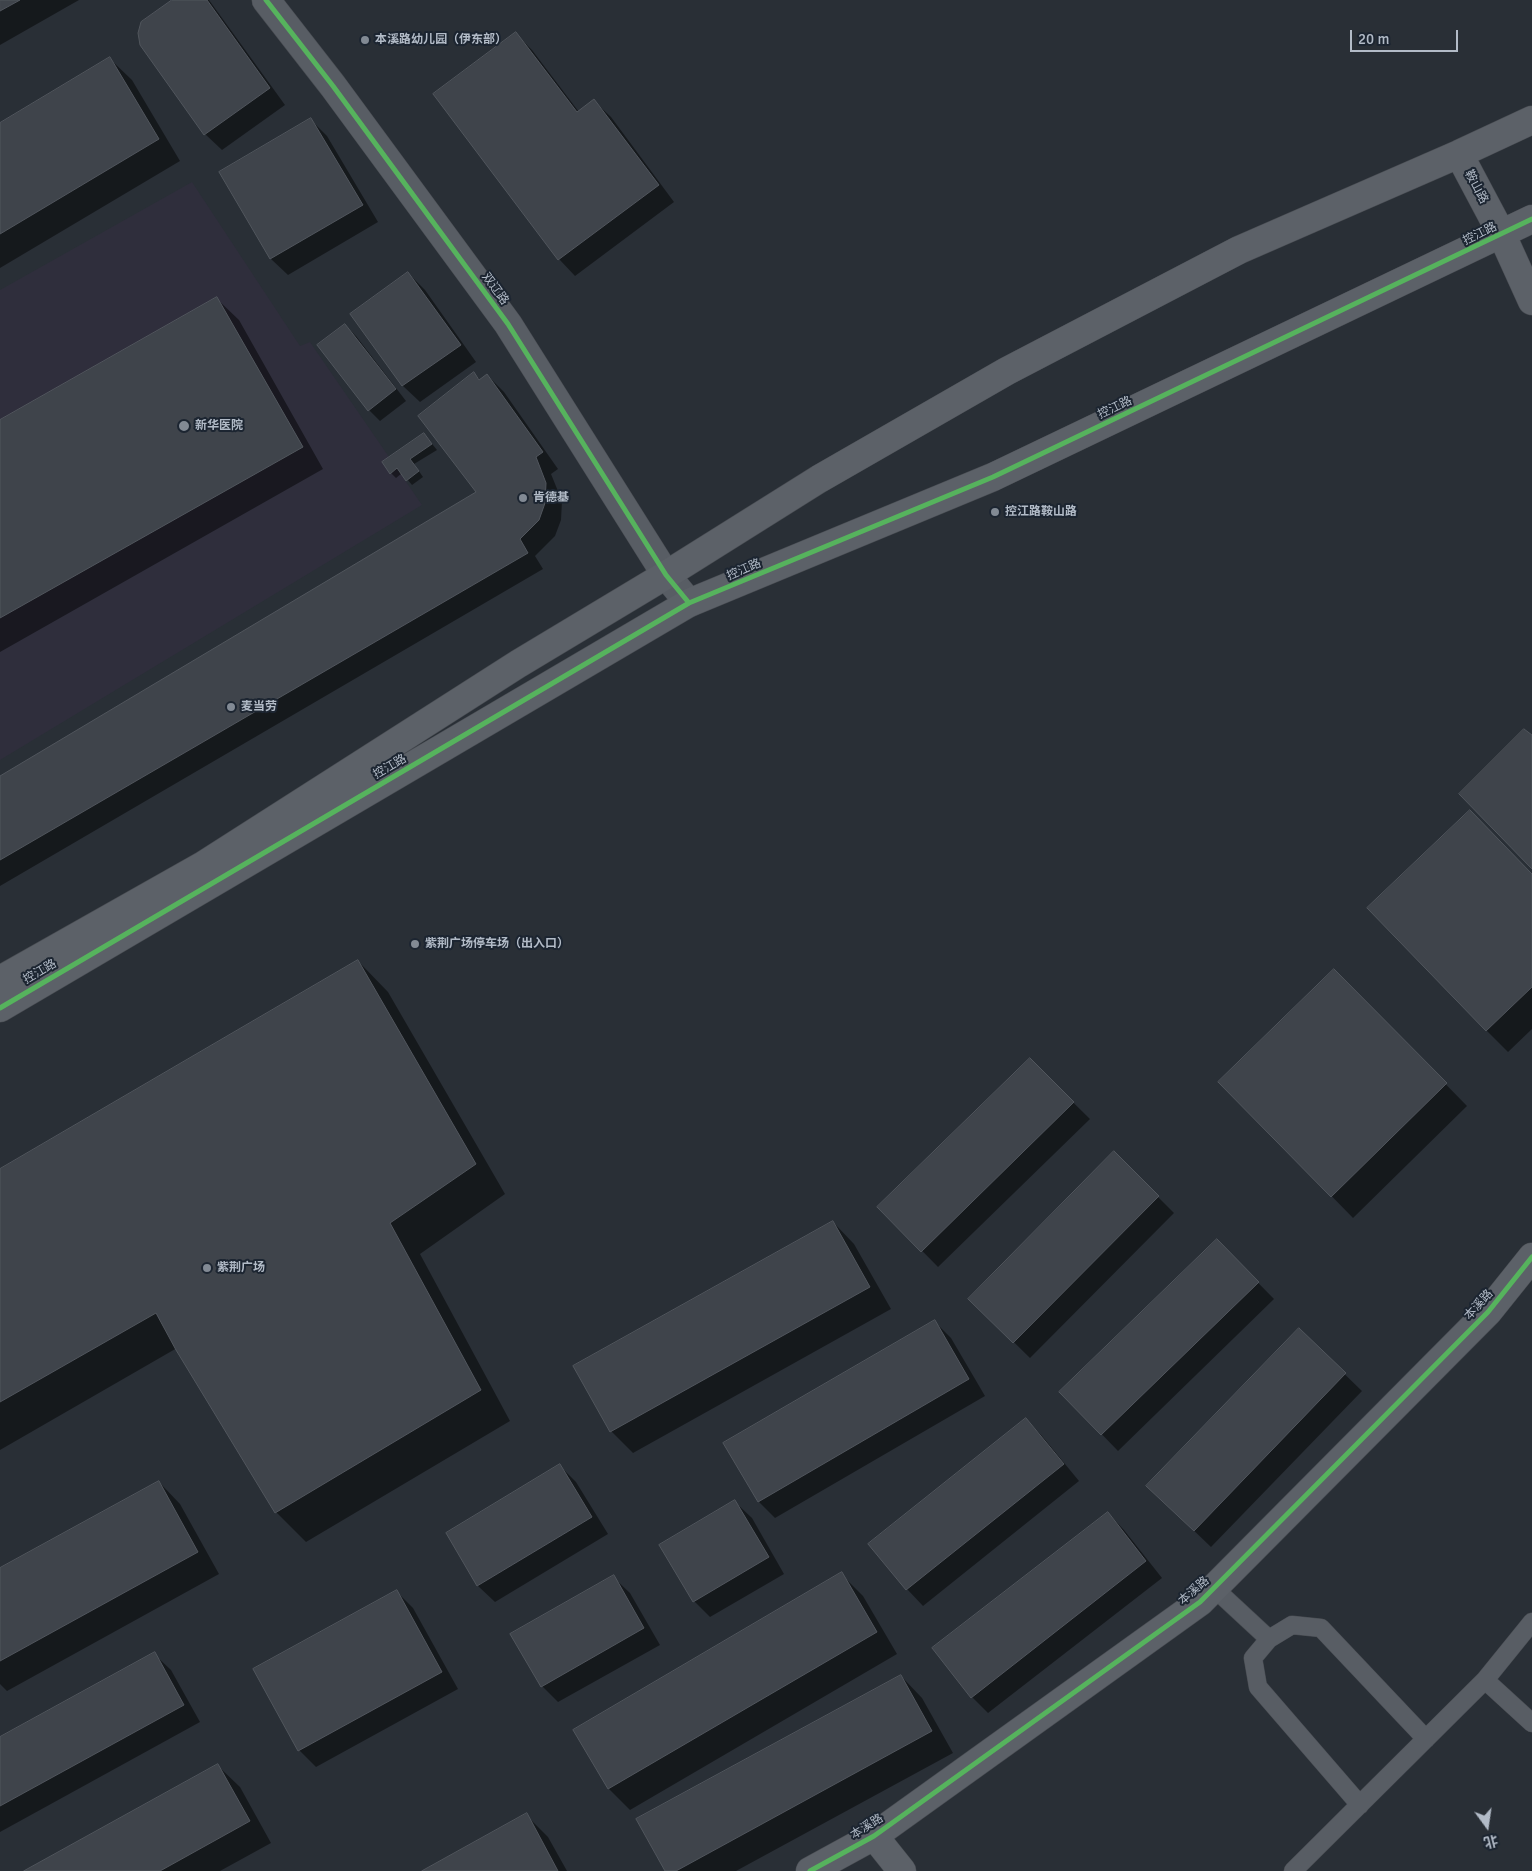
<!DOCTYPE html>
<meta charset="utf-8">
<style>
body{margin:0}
#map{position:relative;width:1532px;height:1871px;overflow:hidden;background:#292f36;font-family:Signika,"Noto Sans SC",sans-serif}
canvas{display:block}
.north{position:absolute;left:1462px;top:1801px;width:50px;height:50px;-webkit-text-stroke:4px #1c2531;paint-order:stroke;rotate:166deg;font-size:14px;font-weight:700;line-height:20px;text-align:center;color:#b2bbc7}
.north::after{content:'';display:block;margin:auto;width:18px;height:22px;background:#b2bbc7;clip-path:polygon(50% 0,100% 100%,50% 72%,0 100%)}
.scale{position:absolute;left:1350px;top:30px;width:108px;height:22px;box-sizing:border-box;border:2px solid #b2bbc7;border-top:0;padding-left:6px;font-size:15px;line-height:18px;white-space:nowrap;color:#b2bbc7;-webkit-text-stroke:4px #1c2531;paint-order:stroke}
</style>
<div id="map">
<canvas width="1532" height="1871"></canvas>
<div class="north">北</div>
<div class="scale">20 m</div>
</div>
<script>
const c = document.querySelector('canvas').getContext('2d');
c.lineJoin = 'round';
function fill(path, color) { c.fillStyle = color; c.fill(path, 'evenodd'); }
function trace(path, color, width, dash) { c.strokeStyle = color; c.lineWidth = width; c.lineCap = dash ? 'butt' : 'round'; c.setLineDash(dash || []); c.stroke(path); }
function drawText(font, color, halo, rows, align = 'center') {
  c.font = font + ' Signika,"Noto Sans SC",sans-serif'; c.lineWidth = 4; c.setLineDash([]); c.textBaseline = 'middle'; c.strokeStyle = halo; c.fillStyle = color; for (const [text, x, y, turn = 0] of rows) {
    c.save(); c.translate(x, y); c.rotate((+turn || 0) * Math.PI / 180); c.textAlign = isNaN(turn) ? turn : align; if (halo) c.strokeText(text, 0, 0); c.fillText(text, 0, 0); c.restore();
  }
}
const medical = new Path2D(`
 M192 182 300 346 310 342 422 505 0 760V290Z`);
const shadow = new Path2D(`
 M0 0H79L0 45Z
 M175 0H209L285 105 222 150 205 134Z
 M516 34 532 50 579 112 594 101 611 117 674 202 575 276 559 259Z
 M110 59 132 80 180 161 0 268V125Z
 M311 120 327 136 378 222 288 275 271 259 221 173Z
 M408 273 425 290 476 362 420 402 403 386 352 314Z
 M217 299 239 320 323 469 0 652V422Z
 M345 325 356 336 406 401 380 421 369 410Z
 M474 373 480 380 487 375 504 392 558 469 551 474 562 501 561 520 555 536 535 556 543 569 0 886V777L478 493Z
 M424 434 437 450 414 464 423 477 412 485 402 473 396 478 391 473Z
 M1532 875V1029L1508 1052 1486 1030Z
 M358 961 388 992 505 1194 420 1254 510 1421 306 1542 276 1512 177 1348 0 1450V1170Z
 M1334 970 1467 1106 1353 1218 1220 1082Z
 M1030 1060 1090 1119 938 1267 879 1207Z
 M1114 1153 1174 1213 1030 1358 970 1299Z
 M833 1222 854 1244 891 1309 633 1453 611 1431Z
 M1217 1241 1274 1299 1118 1451 1061 1392Z
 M935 1322 951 1338 985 1396 775 1518 759 1502Z
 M1299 1330 1362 1391 1211 1547 1164 1502Z
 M1026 1419 1042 1436 1079 1481 923 1606 907 1589 870 1544Z
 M560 1466 576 1482 608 1534 495 1602 478 1586 447 1533Z
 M159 1482 180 1504 219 1574 7 1691 0 1684V1570Z
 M735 1502 752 1518 784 1574 710 1617 694 1601Z
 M1108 1513 1124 1530 1162 1578 988 1713 972 1697Z
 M841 1574 863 1596 897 1654 630 1810 609 1789 575 1730Z
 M613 1577 630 1593 660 1645 558 1702 542 1686Z
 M397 1592 413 1608 458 1689 316 1767 299 1750Z
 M154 1654 171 1670 200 1722 0 1832V1738Z
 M901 1676 922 1698 953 1753 736 1871H666Z
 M218 1766 240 1787 271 1843 220 1871H27Z
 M526 1815 548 1837 567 1871H424Z`);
const building = new Path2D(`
 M0 0H20L0 11Z
 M172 0H207L270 88 204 135 140 45 138 33 141 22Z
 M516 32 577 112 594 99 659 185 558 260 433 94Z
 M110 57 159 139 0 234V123Z
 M311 118 363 205 270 259 219 172Z
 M408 272 461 345 402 386 350 314Z
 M217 297 303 447 0 618V420Z
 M345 324 396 389 368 411 317 345Z
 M474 372 479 380 487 374 543 452 536 457 546 483 545 503 539 520 520 539 528 553 0 860V776L476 492 418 416Z
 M424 433 432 444 410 459 419 471 406 481 397 468 390 474 382 462Z
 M1524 729 1532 735V869L1459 794Z
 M1470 810 1532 874V987L1486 1031 1367 908Z
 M358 960 476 1164 390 1223 481 1390 275 1513 176 1350 156 1313 0 1402V1169Z
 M1334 969 1447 1083 1331 1197 1218 1082Z
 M1030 1058 1074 1102 921 1252 877 1207Z
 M1114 1151 1159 1196 1013 1343 968 1299Z
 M833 1221 870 1287 610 1432 573 1366Z
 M1217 1239 1259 1282 1101 1435 1059 1392Z
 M935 1320 969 1379 758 1502 723 1443Z
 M1299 1328 1346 1373 1194 1531 1146 1486Z
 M1026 1418 1064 1464 906 1590 868 1544Z
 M560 1464 592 1517 477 1586 446 1533Z
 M159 1481 198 1552 0 1661V1568Z
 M735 1500 769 1557 693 1602 659 1545Z
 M1108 1512 1146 1561 971 1698 932 1648Z
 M842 1572 877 1632 608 1789 573 1730Z
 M614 1575 644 1628 541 1687 510 1634Z
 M397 1590 442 1672 298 1751 253 1669Z
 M155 1652 184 1705 0 1806V1737Z
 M901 1675 932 1731 676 1871H665L636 1819Z
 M218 1764 250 1821 160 1871H24Z
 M527 1813 558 1871H422Z`);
const lane = new Path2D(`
 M1214 1588 1269 1639 1292 1625 1321 1628 1426 1739
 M1269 1639 1253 1658 1258 1687 1360 1805
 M1485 1680 1532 1723
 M1293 1871 1485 1680 1532 1622`);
const street = new Path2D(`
 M266 0 333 86 508 324 666 575 689 603`);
const secondary = new Path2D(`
 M1459 154 1502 235 1532 301
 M0 980 202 866 518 664 666 575 819 479 1007 371 1239 250 1459 154 1532 120
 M0 1008 689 603 993 477 1532 219
 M874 1836 902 1871
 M810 1871 874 1836 1200 1602 1488 1312 1532 1257`);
const cycleway = new Path2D(`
 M266 0 333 86 508 324 666 575 689 603
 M0 1008 689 603 993 477 1532 219
 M810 1871 874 1836 1200 1602 1488 1312 1532 1257`);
const markers = [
 [365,40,5,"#828a94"],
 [184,426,6,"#828a94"],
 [523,498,5,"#828a94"],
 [995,512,5,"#828a94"],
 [231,707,5,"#828a94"],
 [415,944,5,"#828a94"],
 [207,1268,5,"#828a94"]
];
const poiNames = [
 ["本溪路幼儿园（伊东部）",375,40],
 ["新华医院",195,426],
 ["肯德基",533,498],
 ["控江路鞍山路",1005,512],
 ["麦当劳",241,707],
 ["紫荆广场停车场（出入口）",425,944],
 ["紫荆广场",217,1268]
];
const streetNames = [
 ["鞍山路",1476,187,62],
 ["控江路",1480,234,-26],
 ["双辽路",495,289,54],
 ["控江路",1115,408,-25],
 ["控江路",744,570,-23],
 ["控江路",390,767,-30],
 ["控江路",40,972,-30],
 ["本溪路",1479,1305,-48],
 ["本溪路",1194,1591,-41],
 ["本溪路",867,1827,-32]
];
fill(medical, '#2f2e3c');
fill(shadow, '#0007');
fill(building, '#3f444b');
trace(building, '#51565d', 1);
trace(lane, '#474b51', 19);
trace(street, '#474b51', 29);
trace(secondary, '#474b51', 29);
trace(lane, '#585d64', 18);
trace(street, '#585d64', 28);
trace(secondary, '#5c6168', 28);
trace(cycleway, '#56b35d', 5);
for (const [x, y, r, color] of markers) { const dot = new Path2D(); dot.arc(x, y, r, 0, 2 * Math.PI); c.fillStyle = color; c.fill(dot); trace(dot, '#1c2531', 2); }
drawText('bold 12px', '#b2bbc7', '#1c2531', poiNames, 'left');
drawText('12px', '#b2bbc7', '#1c2531', streetNames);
</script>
